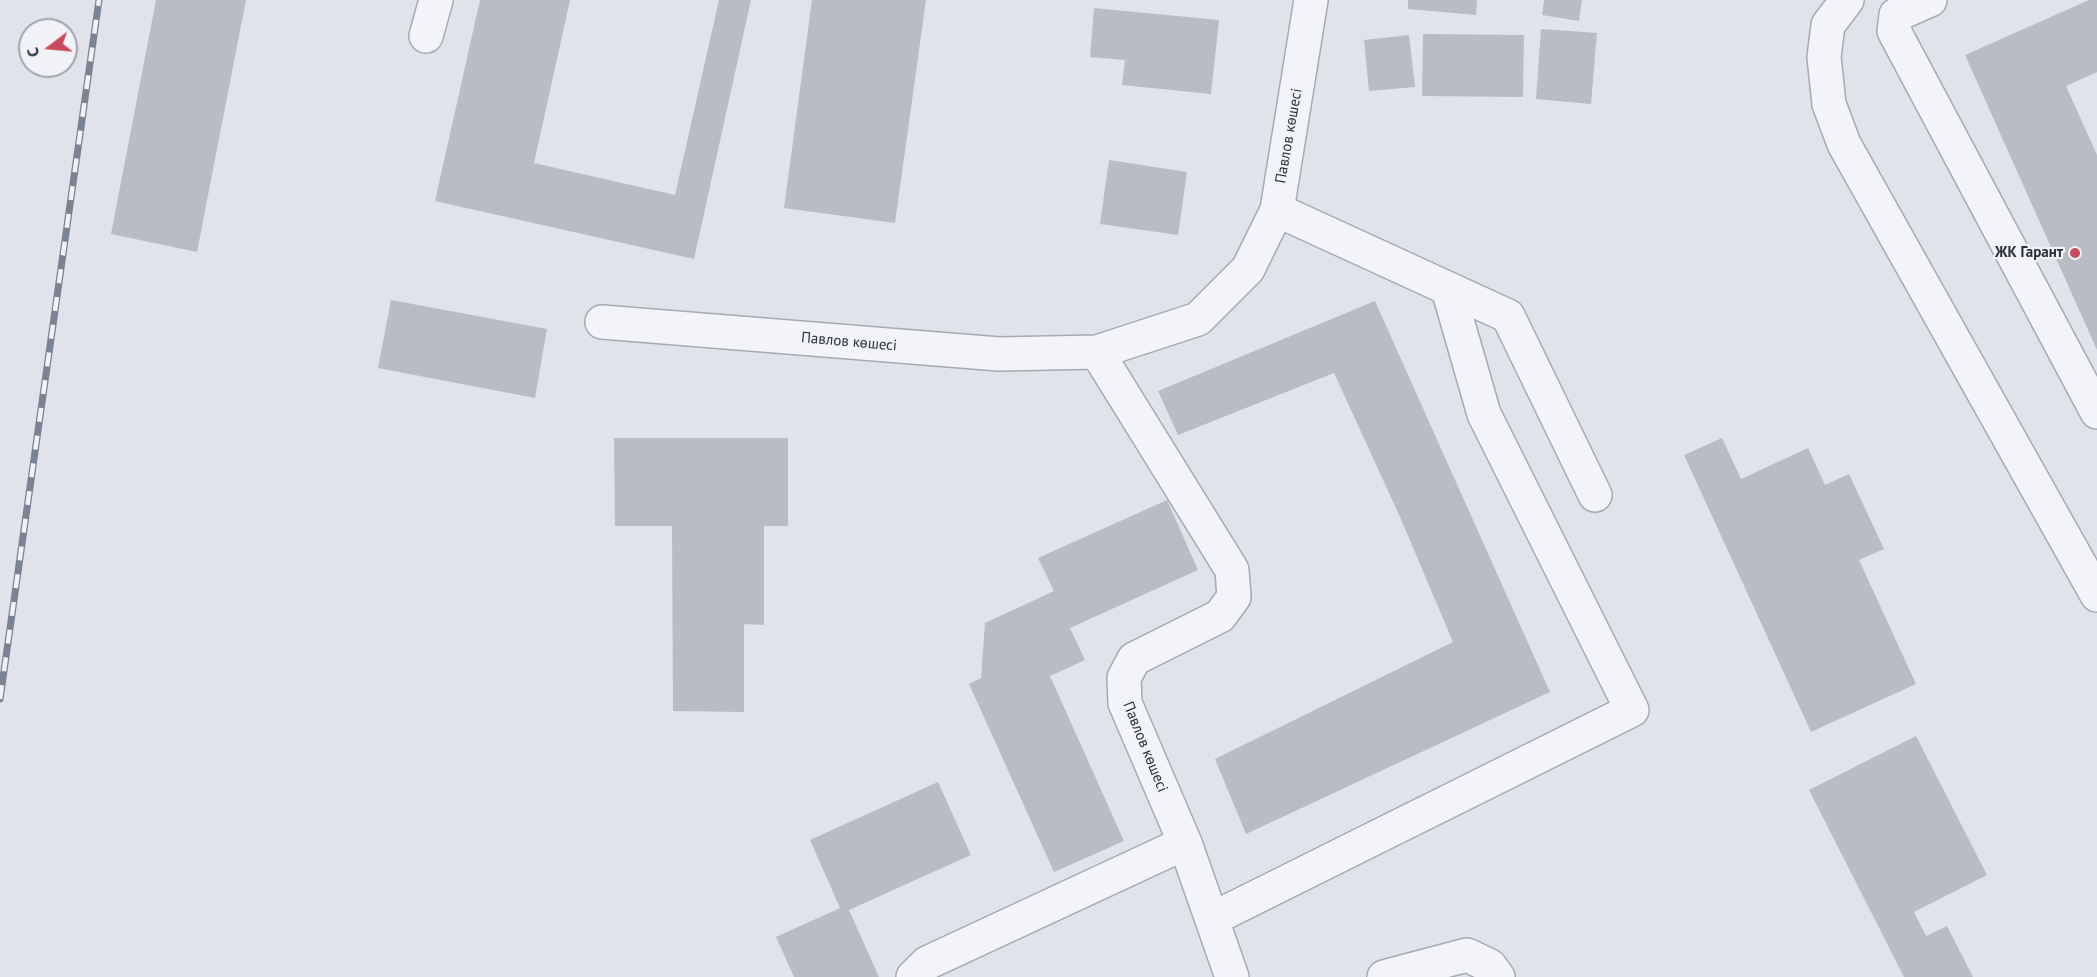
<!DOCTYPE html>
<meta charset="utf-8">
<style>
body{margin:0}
#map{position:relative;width:2097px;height:977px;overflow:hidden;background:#e0e3e9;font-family:"PT Sans",sans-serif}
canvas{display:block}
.north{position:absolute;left:18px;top:18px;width:60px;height:60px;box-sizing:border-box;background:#f0f2f6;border:2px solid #a0a5ad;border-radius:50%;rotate:254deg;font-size:16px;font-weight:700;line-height:24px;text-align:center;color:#29313f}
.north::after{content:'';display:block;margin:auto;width:21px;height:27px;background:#c94a5c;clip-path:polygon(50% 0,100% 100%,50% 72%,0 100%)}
</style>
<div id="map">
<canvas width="2097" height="977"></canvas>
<div class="north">С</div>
</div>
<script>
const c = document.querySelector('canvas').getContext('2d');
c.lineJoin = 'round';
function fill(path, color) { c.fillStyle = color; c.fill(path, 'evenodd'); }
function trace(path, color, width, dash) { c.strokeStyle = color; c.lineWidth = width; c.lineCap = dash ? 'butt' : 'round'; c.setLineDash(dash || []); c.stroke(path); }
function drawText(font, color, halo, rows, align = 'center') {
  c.font = font + ' "PT Sans",sans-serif'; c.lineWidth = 4.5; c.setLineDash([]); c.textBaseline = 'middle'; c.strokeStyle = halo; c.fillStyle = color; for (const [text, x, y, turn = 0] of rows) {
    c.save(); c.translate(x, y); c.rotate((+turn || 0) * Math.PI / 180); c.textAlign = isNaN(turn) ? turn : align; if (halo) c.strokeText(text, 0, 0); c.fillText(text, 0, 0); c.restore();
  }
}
const building = new Path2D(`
 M156 0H246L197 252 111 234Z
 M480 0H570L534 163 675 195 719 0H751L694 259 435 201Z
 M812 0H926L895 223 784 208Z
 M1408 0H1477L1476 15 1408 9Z
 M1544 0H1582L1579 21 1542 15Z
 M2089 0H2097V72L2066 86 2097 155V350L1965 55Z
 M1094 8 1219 20 1211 94 1122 85 1125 60 1090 57Z
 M1541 29 1597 33 1591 104 1536 99Z
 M1423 34 1524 35 1523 97 1422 96Z
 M1409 35 1415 87 1369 91 1364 40Z
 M1109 160 1187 172 1178 235 1100 224Z
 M391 300 547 329 535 398 378 368Z
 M1375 301 1550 692 1246 834 1215 759 1453 642 1400 517 1334 373 1178 435 1158 391Z
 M614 438H788V526H764V625L744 624V712L673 711 672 526H615Z
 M1722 438 1741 479 1808 448 1825 485 1849 474 1884 549 1859 560 1916 684 1811 732 1684 455Z
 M1167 500 1198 570 1070 628 1085 660 1050 676 1124 841 1054 872 969 684 981 678 985 623 1054 591 1038 558Z
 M1916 736 1987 875 1914 912 1926 936 1947 926 1973 977H1904L1809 790Z
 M938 782 971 855 849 910 879 977H794L776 937 840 908 810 840Z`);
const minor = new Path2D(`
 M1847 0 1828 25 1824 57 1829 104 1844 144 2097 595
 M1930 0 1896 15 1894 31 2097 412
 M426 36 436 0
 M1277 210 1508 316 1595 495
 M602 322 999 354 1097 352 1198 319 1248 269 1277 210 1311 0
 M1097 352 1232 570 1234 597 1220 616 1134 659 1124 678 1125 703 1185 843 1232 977
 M1212 919 1632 710 1484 414 1448 289
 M913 977 927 963 1185 843
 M1384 977 1467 955 1490 966 1498 977`);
const rail = new Path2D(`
 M0 699 99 0`);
const markers = [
 [2075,253,6,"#c94a5c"]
];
const streetNames = [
 ["Павлов көшесі",1289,136,-80],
 ["Павлов көшесі",849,342,5],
 ["Павлов көшесі",1145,747,68]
];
const poiNames = [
 ["ЖК Гарант",2063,253]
];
fill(building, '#b8bdc5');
trace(minor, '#a5aab3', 36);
trace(minor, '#f3f4f7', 33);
trace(rail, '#7a8392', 7);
trace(rail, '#f0f2f6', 4.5, [14]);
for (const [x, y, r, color] of markers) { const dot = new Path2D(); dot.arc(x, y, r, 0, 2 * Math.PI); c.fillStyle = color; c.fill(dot); trace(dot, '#f0f2f6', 2); }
drawText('15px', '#29313f', '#f0f2f6', streetNames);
drawText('bold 15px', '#29313f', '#f0f2f6', poiNames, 'right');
</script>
